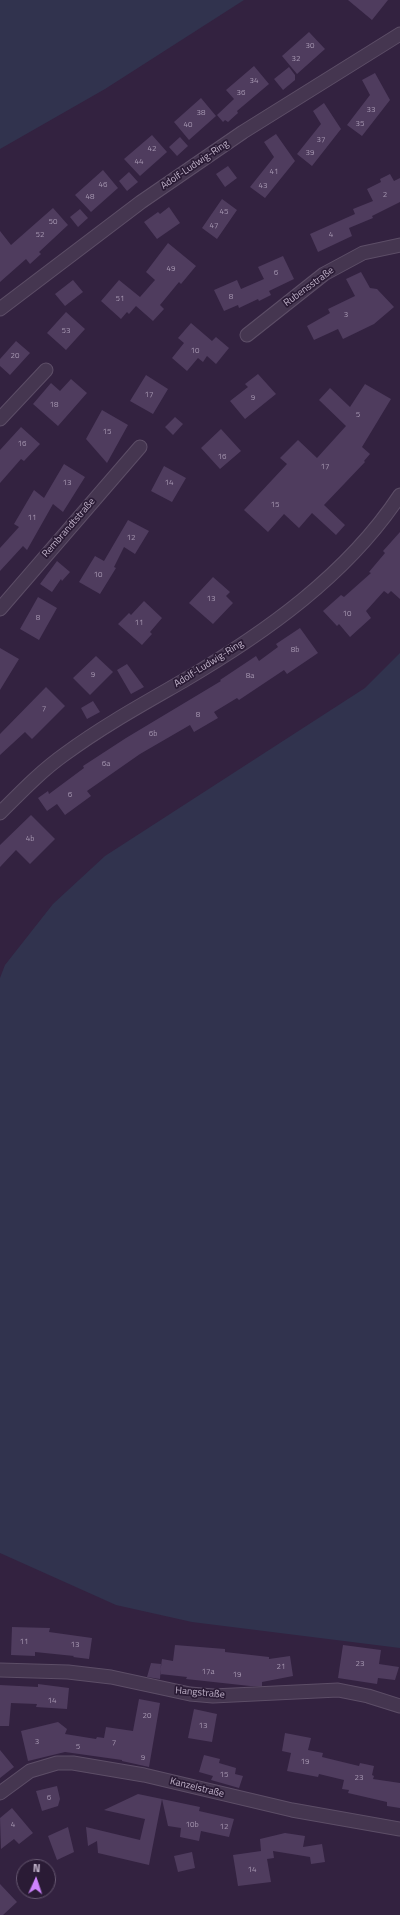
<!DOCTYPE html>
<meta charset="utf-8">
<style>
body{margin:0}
#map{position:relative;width:400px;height:1915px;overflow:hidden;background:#332240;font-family:"Titillium Web",sans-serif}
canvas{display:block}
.north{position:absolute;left:16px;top:1859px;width:40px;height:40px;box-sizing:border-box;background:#2a1b35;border:1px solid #665871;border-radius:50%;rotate:3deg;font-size:11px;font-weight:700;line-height:16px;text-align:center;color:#c1b3ca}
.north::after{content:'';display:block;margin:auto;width:14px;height:18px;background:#cf83ff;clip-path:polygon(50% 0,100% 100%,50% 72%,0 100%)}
</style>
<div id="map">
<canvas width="400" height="1915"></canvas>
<div class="north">N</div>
</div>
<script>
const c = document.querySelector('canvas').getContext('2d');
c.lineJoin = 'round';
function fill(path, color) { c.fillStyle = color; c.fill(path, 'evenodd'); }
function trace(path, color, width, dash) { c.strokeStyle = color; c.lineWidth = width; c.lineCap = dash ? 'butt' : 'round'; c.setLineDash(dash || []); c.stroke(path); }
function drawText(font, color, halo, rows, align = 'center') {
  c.font = font + ' "Titillium Web",sans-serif'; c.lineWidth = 3.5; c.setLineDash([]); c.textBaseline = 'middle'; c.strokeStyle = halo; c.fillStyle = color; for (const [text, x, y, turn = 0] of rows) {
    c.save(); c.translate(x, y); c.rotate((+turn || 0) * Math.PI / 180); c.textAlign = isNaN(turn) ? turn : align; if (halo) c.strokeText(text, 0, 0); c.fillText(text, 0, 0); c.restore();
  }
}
const green = new Path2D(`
 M0 0H244L105 89 0 149Z
 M400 653V1648L192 1622 116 1605 0 1553V978L5 965 53 904 105 856 365 688Z`);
const building = new Path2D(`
 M348 0H388L372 20Z
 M309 32 325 49 297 74 282 56Z
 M254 66 269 84 237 111 238 113 228 122 225 120 223 122 217 115 234 99 226 90Z
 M289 67 295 75V80L283 90 274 79Z
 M375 73 390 100 362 136 347 125 370 95 362 80Z
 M201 98 216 116 189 140 174 122Z
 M324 103 341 129 312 166 297 154 321 124 313 111Z
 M276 134 295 161 265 198 250 187 274 157 264 142Z
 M152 135 167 152 140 176 124 159Z
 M180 137 188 146 177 156 169 147Z
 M228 166 237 178 225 187 216 174Z
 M103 170 118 188 91 212 75 195Z
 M129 172 138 182 127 191 119 181Z
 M390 174 394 181 400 178V202L372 216 373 218 349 228 352 236 318 252 310 234 355 214 353 209 373 201 367 189 381 182 380 179Z
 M222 199 237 210 217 239 202 228Z
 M169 207 180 223 157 239 144 222 158 212 160 214Z
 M53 208 68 225 39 252 41 254 30 264 26 259 0 282V231L11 245Z
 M80 209 88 218 78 227 70 217Z
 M168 243 196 266 181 284 179 282 160 305 164 309 153 321 136 306 129 314 127 312 121 319 101 301 119 280 140 297 155 280 146 272Z
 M283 256 294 279 269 291 271 295 259 301 258 299 239 308 238 305 224 311 214 290 237 280 241 289 264 279 258 267Z
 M361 272 370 288 377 289 394 307 374 324 343 339 338 329 314 340 307 326 330 313 328 309 355 296 346 279Z
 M73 280 83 292 65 306 55 294Z
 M66 312 85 329 66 350 47 333Z
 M191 323 212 341 216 337 229 348 216 364 207 356 203 362 198 358 187 371 172 358 184 343 178 338Z
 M16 341 30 353 10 375 0 366V359Z
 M258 374 276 394 245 419 230 401 248 387 245 384Z
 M146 375 168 389 153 414 130 401Z
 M71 379 87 393 58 426 33 404 51 383 60 391Z
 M365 384 391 399 362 447 370 454 364 461 365 462 324 505 345 525 336 535 312 513 299 528 284 514 268 532 244 510 287 464 280 458 298 440 317 458 346 426 319 400 330 388 350 407Z
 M102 410 128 425 107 463 86 439Z
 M175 417 183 424 173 435 165 427Z
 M21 427 40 444 24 461 21 459 0 483V450Z
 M221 429 241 451 220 469 201 448Z
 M64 464 85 477 63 512 53 504 27 550 23 546 0 571V548L19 527 14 524 34 490 44 498Z
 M164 466 186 478 172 502 151 491Z
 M128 520 149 531 135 554 124 547 114 567 116 568 100 594 79 582 95 556 104 561Z
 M400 532V599L391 591 388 594 384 591 366 611 371 618 350 637 339 624 337 626 323 611 341 595 344 597 371 573 369 572 385 553 383 551Z
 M57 561 70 572 62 581 61 579 52 592 40 584Z
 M213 577 230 592 226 596 233 603 213 624 189 603Z
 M38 597 57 608 39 640 20 629Z
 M144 601 162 618 150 632 152 634 142 645 118 624 129 613 131 615Z
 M300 628 318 653 287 674 284 670 239 700 237 698 214 712 218 718 194 732 190 725 140 754 87 791 91 796 65 815 57 804 47 811 38 798 48 791 49 794 84 768 83 766 126 738 221 681 220 680 256 656 259 661 278 647 276 644Z
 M0 648 19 659 0 690Z
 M96 656 113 672 90 695 73 678Z
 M127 664 144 687 131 694 117 670Z
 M46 687 65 706 32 739 25 732 0 755V734Z
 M93 701 100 712 87 719 81 708Z
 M31 815 55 839 30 864 16 850 0 867V845Z
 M12 1627 50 1628 49 1632 92 1638 89 1659 73 1657 74 1656 35 1652V1656L11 1655Z
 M175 1645 225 1649V1652L269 1657V1659L290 1656 293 1676 262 1682V1686H250L186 1679 187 1677 160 1674 162 1659 173 1661Z
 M343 1645 381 1650 379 1664 399 1667 395 1680 378 1678 377 1684 338 1678Z
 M151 1663 161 1664 160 1679 147 1677Z
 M38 1684 69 1688 67 1709 36 1707 37 1704 11 1703 9 1726H0V1685L38 1687Z
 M139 1699 160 1703 149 1767 122 1761V1760L65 1752 28 1761 21 1731 58 1722 67 1729 65 1734 96 1739 97 1737 104 1738 106 1727 133 1731Z
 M194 1709 217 1714 212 1742 188 1738Z
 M285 1733 311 1738 308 1750 323 1753 322 1757 359 1766 360 1763 374 1766 372 1775 374 1776 373 1779 400 1783V1808L387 1806V1802L348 1793 349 1790 342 1789 344 1780 319 1774 318 1777 287 1771 291 1753 282 1751Z
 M0 1750 14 1767 0 1778Z
 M204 1755 220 1759 219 1763 236 1768 235 1774 243 1776 239 1788 211 1780 213 1776 199 1772Z
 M57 1786 60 1799 58 1806 42 1811 36 1791Z
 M138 1794 162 1799 149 1865 98 1853 97 1841 88 1846 86 1827 140 1840 145 1819 104 1810Z
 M162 1799 200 1807 199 1811 234 1819 229 1837 201 1831 199 1841 180 1837 181 1828 168 1826Z
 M12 1808 33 1833 19 1844 14 1839 1 1849 0 1818Z
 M68 1827 74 1852 57 1860 48 1836Z
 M285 1833 305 1836 303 1847 322 1844 325 1862 311 1864 310 1857 273 1851 274 1858 267 1859 271 1882 238 1886 233 1855 261 1851 260 1839Z
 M192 1852 195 1868 178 1872 174 1856Z
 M0 1884 17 1902 3 1915H0Z`);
const minor = new Path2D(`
 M0 309 141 202 243 132 400 34
 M247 335 324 274 363 253 400 245
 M0 419 46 370
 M0 609 140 447
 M0 813C21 792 41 771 65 754 103 726 143 704 183 681 265 633 347 575 400 495
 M0 1670 68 1672 111 1677 190 1694 213 1696 338 1690 368 1696 400 1706
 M0 1793 30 1771 57 1763H73L144 1775 292 1810 400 1829`);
const numberNames = [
 ["30",310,46],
 ["32",296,59],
 ["34",254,81],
 ["36",241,93],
 ["33",371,110],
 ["38",201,113],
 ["35",360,124],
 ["40",188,125],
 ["37",321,140],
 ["42",152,149],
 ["39",310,153],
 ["44",139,162],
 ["41",274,172],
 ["46",103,185],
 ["43",263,186],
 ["2",385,195],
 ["48",90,197],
 ["45",224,212],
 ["50",53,222],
 ["47",214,226],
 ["52",40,235],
 ["4",331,235],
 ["49",171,269],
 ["6",276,273],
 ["8",231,297],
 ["51",120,299],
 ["3",346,315],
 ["53",66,331],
 ["10",195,351],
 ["20",15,356],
 ["17",149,395],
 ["9",253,398],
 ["18",54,405],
 ["5",358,415],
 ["15",107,432],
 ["16",22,444],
 ["16",222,457],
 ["17",325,467],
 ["13",67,483],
 ["14",169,483],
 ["15",275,505],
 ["11",32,518],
 ["12",131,538],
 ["10",98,575],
 ["13",211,599],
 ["10",347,614],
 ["8",38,618],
 ["11",139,623],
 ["8b",295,650],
 ["9",93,675],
 ["8a",250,676],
 ["7",44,709],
 ["8",198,715],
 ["6b",153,734],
 ["6a",106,764],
 ["6",70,795],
 ["4b",30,839],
 ["11",24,1642],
 ["13",75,1645],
 ["23",360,1664],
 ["21",281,1667],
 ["17a",208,1672],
 ["19",237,1675],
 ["14",52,1701],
 ["20",147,1716],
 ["13",203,1726],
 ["3",37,1742],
 ["7",114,1743],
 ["5",78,1747],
 ["9",143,1758],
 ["19",305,1762],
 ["15",224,1775],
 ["23",359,1778],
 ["6",49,1798],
 ["4",13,1825],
 ["10b",192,1825],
 ["12",224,1827],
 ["14",252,1870]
];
const streetNames = [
 ["Adolf-Ludwig-Ring",195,165,-34],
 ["Rubensstraße",309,287,-36],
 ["Rembrandtstraße",69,528,-49],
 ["Adolf-Ludwig-Ring",209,664,-32],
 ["Hangstraße",200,1693,5],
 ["Kanzelstraße",197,1788,14]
];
fill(green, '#31334e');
fill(building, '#4f3c5e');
trace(minor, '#5d4e67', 15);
trace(minor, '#453650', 13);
drawText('8px', '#a495af', null, numberNames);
drawText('10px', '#c1b3ca', '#2a1b35', streetNames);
</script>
